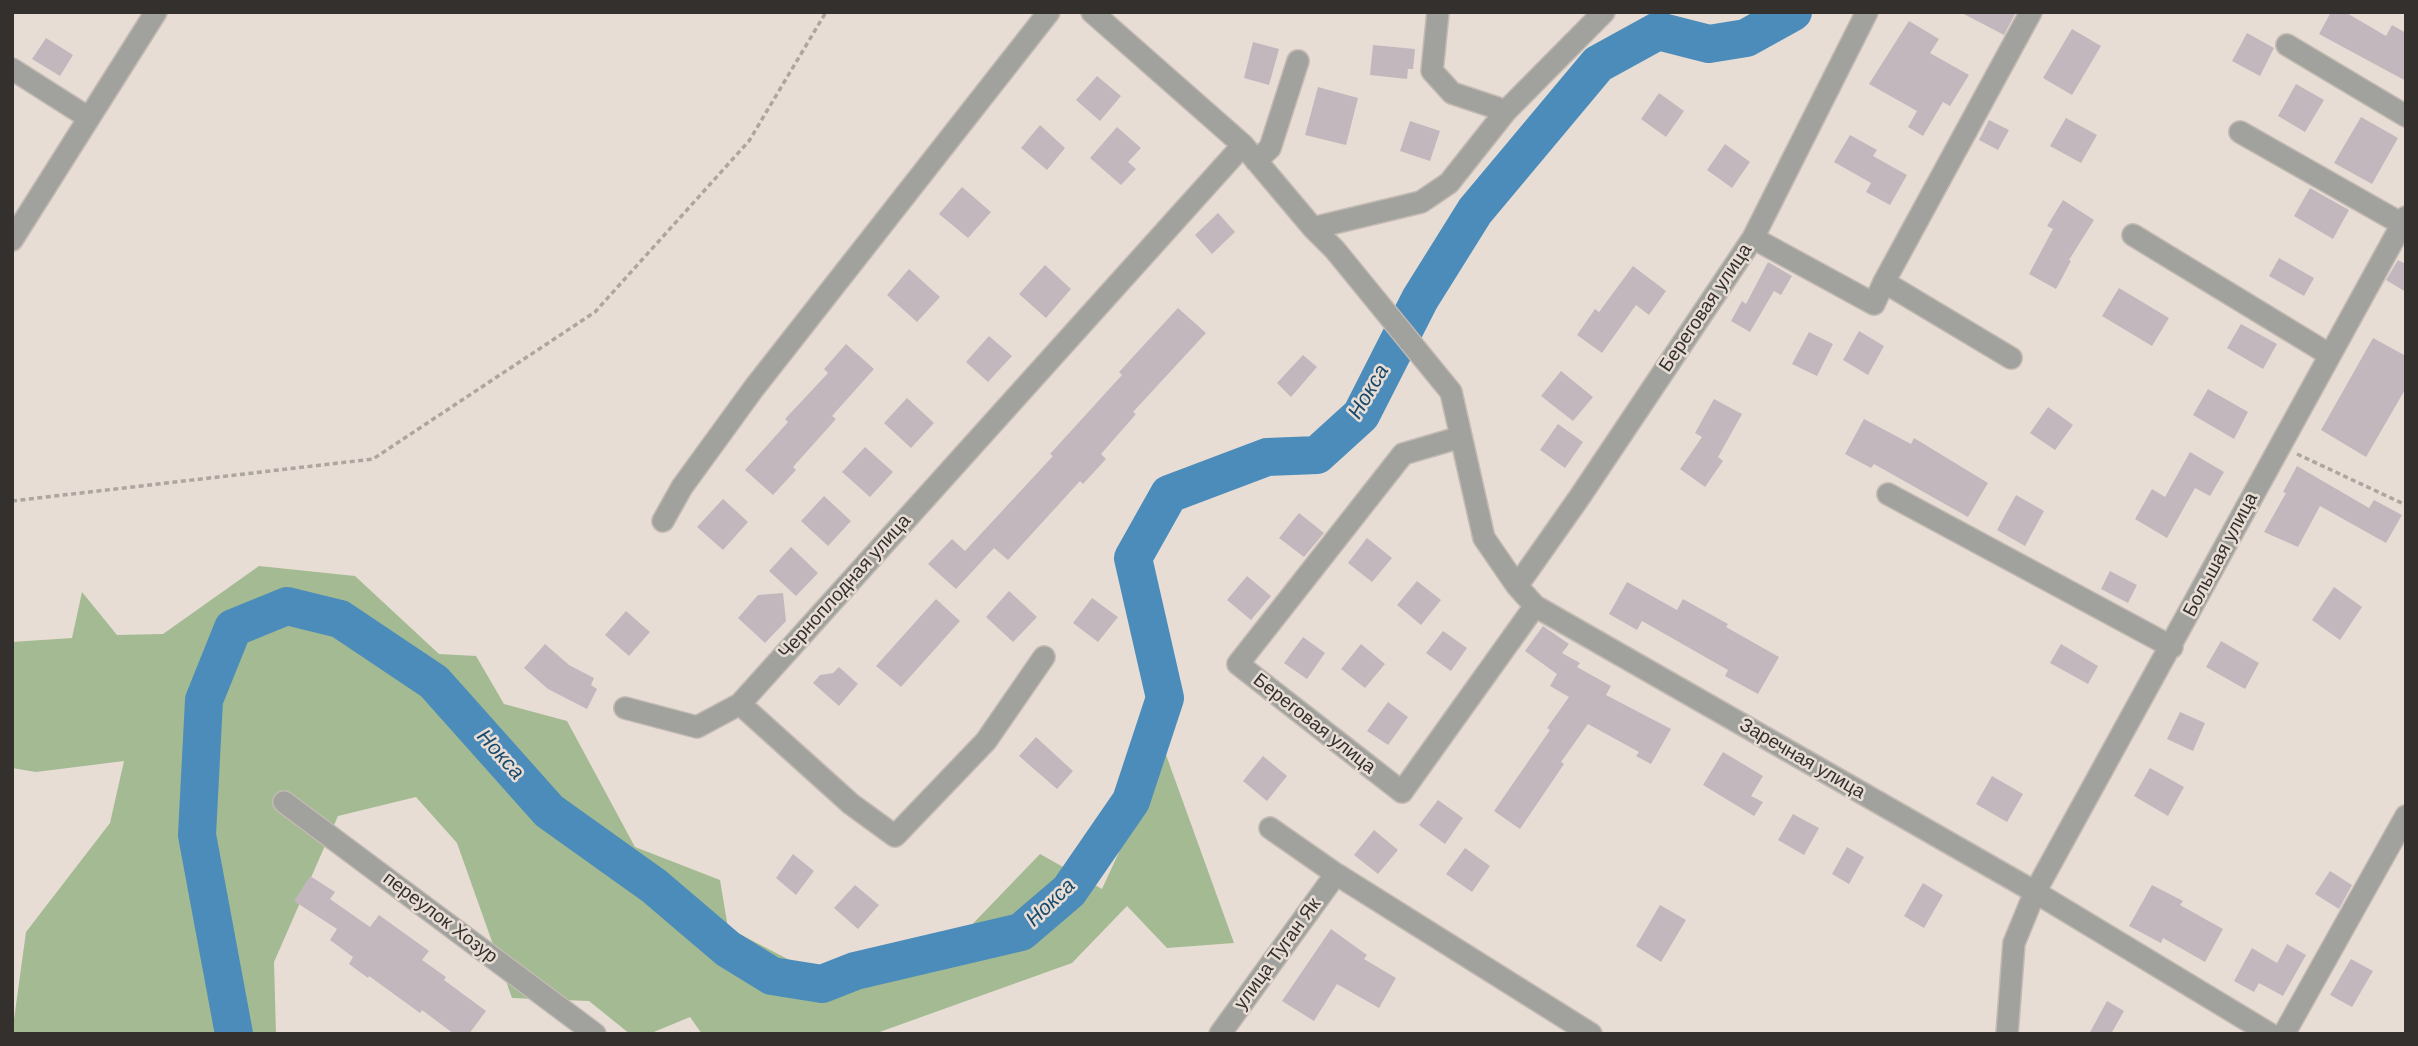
<!DOCTYPE html>
<meta charset="utf-8">
<style>
body{margin:0}
#map{position:relative;width:2418px;height:1046px;overflow:hidden;background:#e7ddd5;font-family:Helvetica,sans-serif}
canvas{display:block}
.frame{position:absolute;inset:0;border:14px solid #34302d;pointer-events:none}
</style>
<div id="map">
<canvas width="2418" height="1046"></canvas>
<div class="frame"></div>
</div>
<script>
const c = document.querySelector('canvas').getContext('2d');
c.lineJoin = 'round';
function fill(path, color) { c.fillStyle = color; c.fill(path, 'evenodd'); }
function trace(path, color, width, dash) { c.strokeStyle = color; c.lineWidth = width; c.lineCap = dash ? 'butt' : 'round'; c.setLineDash(dash || []); c.stroke(path); }
function drawText(font, color, halo, rows, align = 'center') {
  c.font = font + ' Helvetica,sans-serif'; c.lineWidth = 5; c.setLineDash([]); c.textBaseline = 'middle'; c.strokeStyle = halo; c.fillStyle = color; for (const [text, x, y, turn = 0] of rows) {
    c.save(); c.translate(x, y); c.rotate((+turn || 0) * Math.PI / 180); c.textAlign = isNaN(turn) ? turn : align; if (halo) c.strokeText(text, 0, 0); c.fillText(text, 0, 0); c.restore();
  }
}
const green = new Path2D(`
 M259 566 355 576 439 654 476 656 504 704 567 721 635 847 720 880 728 928 805 968 961 936 1040 854 1102 889 1165 752 1234 943 1167 948 1127 906 1072 963 874 1034H702L690 1017 649 1034H630L589 1001 512 998 457 843 416 797 338 816 274 962 276 1034H12L26 932 110 823 124 761 36 772 12 768V642L72 638 82 592 117 635 163 634Z`);
const river = new Path2D(`
 M234 1034 197 835 204 700 233 628 287 606 340 619 434 682 549 811 654 886 728 949 772 976 822 984 855 971 1021 932 1069 891 1131 801 1165 698 1133 558 1169 494 1267 457 1317 455 1361 415 1420 299 1475 211 1598 64 1658 31 1709 44 1746 38 1793 12`);
const building = new Path2D(`
 M1960 12H2016L2004 35Z
 M2331 12H2345L2386 36 2392 25 2406 33V81L2319 34Z
 M1909 21 1939 39 1930 53 1969 75 1950 106 1943 102 1923 136 1908 127 1917 111 1869 84Z
 M2072 29 2101 46 2072 95 2043 78Z
 M2247 33 2274 48 2260 76 2232 61Z
 M46 38 73 55 60 76 32 59Z
 M1253 42 1279 49 1269 85 1244 78Z
 M1373 45 1415 49 1413 69H1408L1407 79 1370 75Z
 M1097 76 1121 96 1100 121 1076 100Z
 M2296 84 2324 100 2305 132 2278 116Z
 M1318 87 1358 98 1346 145 1305 135Z
 M1659 93 1684 111 1666 137 1641 119Z
 M2361 117 2398 138 2372 184 2334 163Z
 M2066 118 2097 135 2081 163 2050 146Z
 M1989 120 2009 130 1998 150 1979 140Z
 M1410 121 1440 131 1430 161 1400 151Z
 M1040 125 1065 148 1047 170 1021 148Z
 M1117 127 1141 148 1128 162 1136 169 1121 185 1090 158Z
 M1850 135 1877 150 1873 156 1907 175 1890 205 1866 192 1871 183 1834 162Z
 M1725 144 1750 162 1732 188 1707 170Z
 M962 187 991 212 968 238 939 214Z
 M2310 188 2349 210 2333 239 2294 216Z
 M2063 200 2094 220 2069 260 2071 261 2056 289 2029 274 2053 229 2047 226Z
 M1218 213 1235 232 1212 254 1195 235Z
 M2279 258 2314 278 2304 296 2269 276Z
 M2398 260 2406 264V292L2386 280Z
 M1768 262 1792 276 1781 295 1774 291 1750 332 1731 321 1742 301 1746 304Z
 M1045 265 1071 289 1046 318 1019 294Z
 M1633 266 1666 291 1649 315 1636 305 1602 353 1577 335 1595 309 1599 312Z
 M909 269 940 297 917 322 887 295Z
 M2119 288 2169 318 2152 346 2102 316Z
 M1178 308 1206 333 1133 412 1136 414 1101 454 1106 459 1083 484 1080 481 1008 560 994 548 956 589 928 564 952 539 965 551 1053 456 1050 454 1122 375 1119 372Z
 M2241 324 2277 344 2263 369 2227 348Z
 M1859 331 1884 346 1868 375 1843 360Z
 M1809 332 1833 344 1817 376 1792 364Z
 M989 336 1012 356 988 382 966 362Z
 M2373 338 2406 356V388L2366 457 2321 430Z
 M846 344 874 369 832 416 836 419 793 467 796 470 773 495 745 470 788 422 785 419 828 373 824 369Z
 M1303 355 1317 367 1291 397 1277 383Z
 M1561 371 1593 397 1573 421 1541 396Z
 M2208 389 2248 412 2234 439 2193 415Z
 M907 398 934 423 911 448 884 423Z
 M1714 399 1742 414 1718 457 1723 461 1705 487 1680 469 1702 437 1695 433Z
 M2048 407 2073 425 2055 450 2030 433Z
 M1864 419 1911 444 1914 438 1988 483 1968 517 1874 464 1871 468 1845 454Z
 M1558 424 1583 442 1565 468 1540 450Z
 M865 447 893 472 870 497 842 472Z
 M2190 452 2224 472 2210 496 2195 488 2167 538 2135 519 2152 489 2165 497Z
 M2297 466 2369 508 2374 500 2402 515 2386 543 2320 506 2298 547 2264 532 2286 493 2283 492Z
 M2016 495 2044 511 2025 546 1997 530Z
 M824 496 851 521 828 546 801 521Z
 M723 499 748 522 723 550 697 527Z
 M1299 513 1324 533 1304 557 1279 538Z
 M1367 538 1392 558 1372 582 1348 563Z
 M791 547 818 573 796 596 769 571Z
 M2110 571 2137 585 2128 603 2101 589Z
 M1247 576 1271 596 1251 620 1227 600Z
 M1417 581 1441 600 1421 625 1397 605Z
 M1627 582 1677 610 1683 599 1728 624 1726 627 1779 657 1758 694 1725 676 1728 670 1642 621 1637 630 1609 614Z
 M2334 587 2362 607 2340 640 2312 620Z
 M1009 591 1037 617 1013 642 986 617Z
 M783 593 786 621 765 643 738 618 758 595Z
 M1092 598 1118 617 1098 642 1073 623Z
 M936 599 960 621 901 687 876 666Z
 M626 611 650 632 629 656 605 635Z
 M1543 626 1569 644 1562 653 1580 663 1577 667 1611 686 1606 695 1671 729 1651 764 1636 756 1639 752 1588 724 1561 762 1564 764 1520 829 1494 811 1550 730 1547 728 1569 697 1550 686 1557 674 1525 651Z
 M1443 631 1467 648 1451 671 1426 653Z
 M1303 637 1325 653 1307 679 1284 663Z
 M2221 641 2259 663 2245 689 2206 667Z
 M545 644 569 665 594 678 591 685 597 689 587 709 548 689 524 668Z
 M1361 644 1385 664 1365 688 1341 669Z
 M2061 644 2098 666 2088 684 2050 663Z
 M839 667 858 684 839 706 813 683 820 675 833 673Z
 M1388 702 1408 717 1388 745 1367 731Z
 M2180 712 2205 723 2193 751 2167 739Z
 M1036 737 1073 771 1057 789 1019 756Z
 M1723 752 1763 776 1751 796 1763 802 1754 816 1703 785Z
 M1263 756 1287 776 1267 801 1243 781Z
 M2150 768 2184 787 2168 816 2134 796Z
 M1992 776 2023 794 2007 822 1976 804Z
 M1438 800 1463 818 1445 844 1419 825Z
 M1793 814 1819 828 1804 855 1778 840Z
 M1374 830 1398 850 1378 874 1354 855Z
 M1847 847 1864 857 1849 884 1832 874Z
 M1465 848 1490 866 1472 892 1446 874Z
 M793 854 814 871 796 895 776 878Z
 M2330 871 2352 885 2339 909 2315 894Z
 M310 876 335 892 330 899 370 927 379 915 429 951 422 960 446 977 444 980 486 1011 469 1034H454L422 1010 420 1013 369 976 368 978 349 964 353 957 330 940 337 929 294 901Z
 M1923 883 1943 895 1924 928 1904 916Z
 M855 885 879 905 858 929 834 908Z
 M2152 885 2183 901 2180 905 2223 929 2205 962 2163 938 2161 943 2129 926Z
 M1660 905 1686 920 1661 962 1636 946Z
 M1331 929 1367 955 1364 959 1396 978 1379 1008 1337 984 1314 1021 1282 1001Z
 M2287 944 2306 955 2283 996 2259 983 2254 992 2234 981 2252 948 2277 963Z
 M2351 959 2373 971 2352 1007 2330 995Z
 M2107 1001 2124 1011 2111 1034H2089Z`);
const path = new Path2D(`
 M2297 454 2406 505
 M12 501 373 459 595 312 749 141 826 12`);
const minor = new Path2D(`
 M1092 12 1243 145 1313 228 1335 250 1451 392 1484 538 1517 586 1535 606 2035 892 2270 1034
 M1438 12 1432 71 1452 93 1506 111
 M2287 45 2406 116
 M12 69 89 118
 M2240 132 2402 224
 M1256 161 1270 148 1298 61
 M1313 228 1421 202 1449 183 1506 111 1604 12
 M2133 235 2330 355
 M1753 238 1874 304 1884 282 2031 12
 M12 240 156 12
 M1884 282 2011 358
 M1461 437 1403 454 1238 664 1402 792 1535 606
 M1888 494 2172 647
 M663 521 682 487 754 388 1049 12
 M1517 586 1579 498 1753 238 1867 12
 M1044 657 986 741 895 836 851 804 740 704 1243 145
 M625 708 697 727 740 704
 M284 802 595 1034
 M1270 828 1336 874 1591 1034
 M1220 1034 1336 874
 M2007 1034 2014 943 2035 892 2406 217
 M2284 1034 2406 816`);
const streetNames = [
 ["Береговая улица",1706,308,-56],
 ["Большая улица",2221,555,-62],
 ["Черноплодная улица",845,587,-48],
 ["Береговая улица",1314,724,38],
 ["Заречная улица",1802,759,30],
 ["переулок Хозур",440,918,37],
 ["улица Туган Як",1278,954,-54]
];
const waterNames = [
 ["Нокса",1369,392,-59],
 ["Нокса",500,755,48],
 ["Нокса",1051,903,-44]
];
fill(green, '#a4ba92');
trace(river, '#4b8cba', 38);
fill(building, '#c3b7be');
trace(minor, '#c3bab3', 24);
trace(path, '#ada59f', 3.5, [5, 3.5]);
trace(minor, '#a1a29d', 21);
drawText('19px', '#34302d', '#e7ddd5', streetNames);
drawText('italic 21px', '#18496a', '#e7ddd5', waterNames);
</script>
